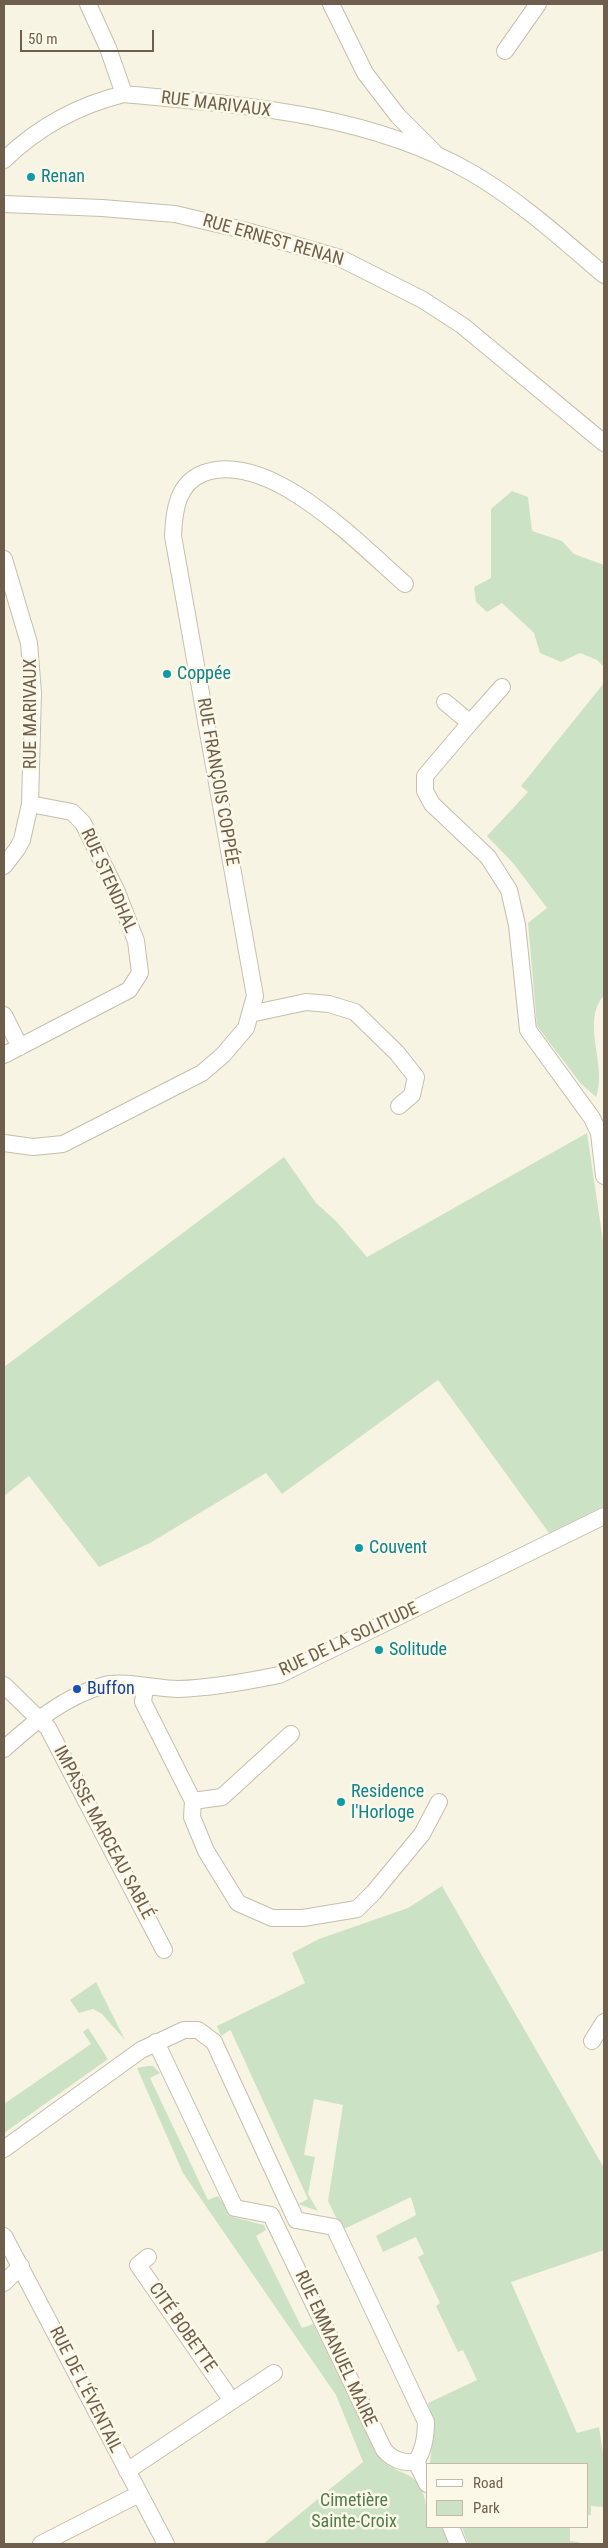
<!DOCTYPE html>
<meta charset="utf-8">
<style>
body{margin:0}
#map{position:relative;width:608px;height:2548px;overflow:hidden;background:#f8f4e3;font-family:"Roboto Condensed",sans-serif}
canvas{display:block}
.frame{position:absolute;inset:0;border:5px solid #6d5e4d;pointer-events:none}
.legend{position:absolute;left:426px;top:2463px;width:162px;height:65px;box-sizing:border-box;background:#fcf8e8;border:1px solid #c3baaa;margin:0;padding:6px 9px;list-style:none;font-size:15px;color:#6d5e4d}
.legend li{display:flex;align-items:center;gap:10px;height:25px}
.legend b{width:25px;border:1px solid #c3baaa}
.scale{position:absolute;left:20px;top:30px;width:134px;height:22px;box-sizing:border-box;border:2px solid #6d5e4d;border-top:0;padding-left:6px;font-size:15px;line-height:18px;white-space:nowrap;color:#6d5e4d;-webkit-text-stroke:4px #fcf8e8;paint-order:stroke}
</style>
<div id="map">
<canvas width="608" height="2548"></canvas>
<div class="frame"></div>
<ul class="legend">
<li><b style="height:6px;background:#fff"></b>Road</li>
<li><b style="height:14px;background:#cbe3c4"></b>Park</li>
</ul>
<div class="scale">50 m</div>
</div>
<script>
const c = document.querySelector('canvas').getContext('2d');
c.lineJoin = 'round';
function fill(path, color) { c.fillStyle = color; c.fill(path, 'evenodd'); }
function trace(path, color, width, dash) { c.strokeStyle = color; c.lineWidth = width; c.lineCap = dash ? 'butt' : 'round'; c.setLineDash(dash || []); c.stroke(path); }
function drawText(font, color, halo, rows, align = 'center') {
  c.font = font + ' "Roboto Condensed",sans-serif'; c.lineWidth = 5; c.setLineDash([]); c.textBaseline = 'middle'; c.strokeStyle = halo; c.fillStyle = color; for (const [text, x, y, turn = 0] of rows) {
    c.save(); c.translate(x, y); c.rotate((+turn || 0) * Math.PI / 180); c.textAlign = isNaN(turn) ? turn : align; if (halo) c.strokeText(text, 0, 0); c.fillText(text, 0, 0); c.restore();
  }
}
const green = new Path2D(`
 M512 491 528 497 532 531 562 541 574 554 604 565V667L597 660 580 653 561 662 540 653 534 633 502 603 487 612 476 602 474 587 491 578V509Z
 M604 683V995C580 1023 608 1065 596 1097L581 1084 537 1026 528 923 547 908 513 863 487 836 528 792 521 786Z
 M587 1133 604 1248V1506L549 1533 438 1380 282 1494 266 1473 150 1543 99 1567 29 1476 4 1496V1367L284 1157 316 1203 336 1221 367 1257Z
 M442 1886 604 2168V2250L511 2282 577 2433 599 2427 604 2460V2507L591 2506V2515H587V2464H430C432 2442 436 2426 428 2403L477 2380 463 2350 458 2352 436 2306 440 2303 418 2257 424 2254 416 2237 383 2252 376 2236 416 2215 411 2197 342 2230 328 2201 343 2105 314 2099 304 2155 315 2157 308 2194 318 2211 298 2204 308 2199 231 2031 230 2030 221 2036 217 2026 305 1983 292 1953 319 1939 408 1908Z
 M96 1982 125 2040 102 2014 93 2009 79 2013 70 2000Z
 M88 2028 108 2059 4 2133V2104L91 2044 83 2032Z
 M147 2066H153L160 2073 150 2078 208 2200 218 2196 233 2217 264 2225 266 2230 256 2236 302 2328 313 2324 377 2455C386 2467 394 2468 406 2474 427 2484 427 2508 427 2527H442L449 2544H263L363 2462 336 2395 183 2173 137 2068Z
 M462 2527H570V2541L579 2542V2544H468Z`);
const street = new Path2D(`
 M88 4 108 48 124 94
 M331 4 365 73 398 116 434 152
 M505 51 538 4
 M4 160C37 128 79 105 124 94 241 105 368 113 472 173 520 201 562 239 604 275
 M4 204 102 208 175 214 243 230 340 258 423 300 463 326 604 443
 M4 559 29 643 33 693 30 804 22 840 17 849 4 866
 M445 702 470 723 425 776V791L432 804 488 857 509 890 517 925 528 1030 592 1118 599 1133 604 1176
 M470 723 502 687
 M250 1014 306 1002 329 1004 355 1012 397 1053 416 1077 412 1095 399 1106
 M4 1015 20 1047
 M4 1055 129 990 140 973 136 941 117 892 83 823 72 812 30 804
 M4 1143 33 1147 63 1144 202 1073 223 1055 246 1028 255 996 173 536C174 511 177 483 204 473 270 449 360 545 405 584
 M4 1685 48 1728 164 1950
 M145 1687 143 1702 193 1801 192 1817 206 1851 238 1903 272 1918H303L357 1909 374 1892 422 1834 439 1802
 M4 1749C34 1722 65 1696 105 1685 123 1680 158 1689 178 1689 212 1688 245 1682 279 1675L604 1516
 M193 1801 222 1797 291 1734
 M592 2041 604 2022
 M156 2042 235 2208 271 2215 384 2450C393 2460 402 2463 416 2462
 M4 2149 141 2050 184 2030H198L214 2042 296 2220 334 2227 426 2422C426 2437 424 2450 416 2462
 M4 2236 166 2544
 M148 2257 138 2265 232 2401
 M4 2283 21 2266
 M416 2462 427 2484
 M127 2471 274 2373
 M451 2527 458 2544
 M41 2544 139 2494`);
const markers = [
 [31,177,5,"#0f9aa8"],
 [167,674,5,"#0f9aa8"],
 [359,1548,5,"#0f9aa8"],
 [379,1650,5,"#0f9aa8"],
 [77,1689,5,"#1a4fb4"],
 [341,1802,5,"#0f9aa8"]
];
const streetNames = [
 ["RUE MARIVAUX",216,105,7],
 ["RUE ERNEST RENAN",273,241,16],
 ["RUE MARIVAUX",31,714,-90],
 ["RUE FRANÇOIS COPPÉE",217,782,80],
 ["RUE STENDHAL",108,881,66],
 ["RUE DE LA SOLITUDE",349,1640,-25],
 ["IMPASSE MARCEAU SABLÉ",103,1833,62],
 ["CITÉ BOBETTE",182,2328,55],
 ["RUE EMMANUEL MAIRE",335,2349,65],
 ["RUE DE L'ÉVENTAIL",85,2390,63]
];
const cultureNames = [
 ["Renan",41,177],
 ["Coppée",177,674],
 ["Couvent",369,1548],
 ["Solitude",389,1650],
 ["Residence",351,1792],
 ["l'Horloge",351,1813]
];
const transitNames = [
 ["Buffon",87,1689]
];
const parkNames = [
 ["Cimetière",354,2501],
 ["Sainte-Croix",354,2522]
];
fill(green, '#cbe3c4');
trace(street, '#c7bdac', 18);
trace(street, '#fff', 16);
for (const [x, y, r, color] of markers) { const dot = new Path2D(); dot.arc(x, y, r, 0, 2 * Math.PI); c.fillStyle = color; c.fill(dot); trace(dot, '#fcf8e8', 2); }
drawText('18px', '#6d5e4d', '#fcf8e8', streetNames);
drawText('18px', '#0d838f', '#fcf8e8', cultureNames, 'left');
drawText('18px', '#164399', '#fcf8e8', transitNames, 'left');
drawText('18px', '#527c4d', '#fcf8e8', parkNames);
</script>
